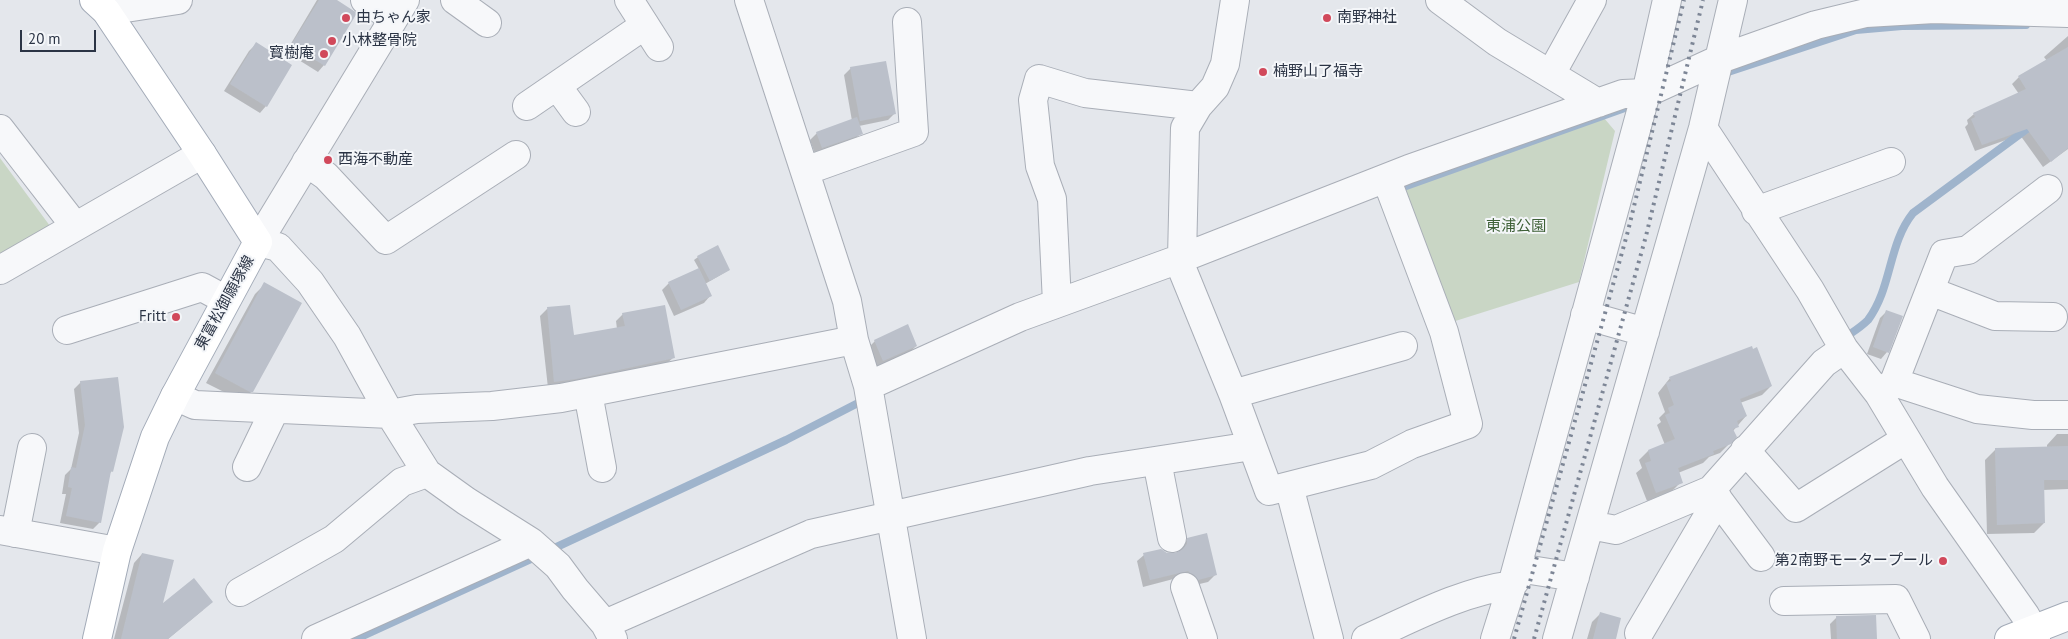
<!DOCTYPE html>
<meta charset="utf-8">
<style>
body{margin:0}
#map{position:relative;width:2068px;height:639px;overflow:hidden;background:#e4e7ec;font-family:"PT Sans",sans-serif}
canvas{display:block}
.scale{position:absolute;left:20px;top:30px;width:76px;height:22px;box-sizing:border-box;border:2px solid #2b3445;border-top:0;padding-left:6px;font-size:15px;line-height:18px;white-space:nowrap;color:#2b3445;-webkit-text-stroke:4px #f4f6f9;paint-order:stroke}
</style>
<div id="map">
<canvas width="2068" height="639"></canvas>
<div class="scale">20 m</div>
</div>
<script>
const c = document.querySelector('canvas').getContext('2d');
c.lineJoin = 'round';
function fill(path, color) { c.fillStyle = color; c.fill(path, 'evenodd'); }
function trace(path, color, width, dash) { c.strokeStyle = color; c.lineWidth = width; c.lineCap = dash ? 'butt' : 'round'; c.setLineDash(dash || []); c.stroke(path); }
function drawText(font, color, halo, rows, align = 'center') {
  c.font = font + ' "PT Sans","Noto Sans JP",sans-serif'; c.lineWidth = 4; c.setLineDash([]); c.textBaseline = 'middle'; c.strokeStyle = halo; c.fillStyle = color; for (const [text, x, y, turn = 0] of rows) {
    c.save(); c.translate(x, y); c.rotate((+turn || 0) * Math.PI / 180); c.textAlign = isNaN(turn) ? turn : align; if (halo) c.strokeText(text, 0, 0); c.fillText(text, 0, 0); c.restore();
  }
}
const green = new Path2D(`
 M1604 118 1615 131 1579 282 1449 323 1403 190Z
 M0 158 50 226 0 254Z`);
const shadow = new Path2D(`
 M317 0H334L324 65 318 72 286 52Z
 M2068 36V149L2043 167 2020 135 1975 151 1965 127 1968 124 1967 120 1974 114 2019 94 2012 84 2019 77 2047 61 2044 57Z
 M256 44 266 106 260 113 224 91 249 51Z
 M851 68 895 113 888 120 859 126 861 133 854 140 815 154 810 140 817 133 852 121 844 75Z
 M698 257 729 270 705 284 710 296 704 303 674 316 662 290 669 283 699 269 694 260Z
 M265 284 252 391 242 401 206 383 255 294Z
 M569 306 573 336 617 329 616 321 623 314 673 358 666 364 548 388 540 316 547 309Z
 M1887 311V352L1881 359 1867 354 1880 318Z
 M875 341 916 346 909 353 876 367 868 348Z
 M1670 378 1771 386 1762 395 1740 403 1746 416 1733 431 1730 443 1720 453 1709 457 1703 463 1678 473 1681 482 1672 491 1647 501 1636 473 1642 468 1639 460 1648 451 1665 445 1657 425 1661 422 1659 418 1665 412 1658 393Z
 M81 382 112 471 110 473 100 522 93 529 60 523 66 494H62L65 475 71 469 79 433 74 389Z
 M2057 434H2068V489L2043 490 2044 523 2034 533 1987 534 1985 460 1995 450 2047 448V445Z
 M1188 539 1215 575 1208 582 1191 586 1181 577 1143 587 1137 561 1144 555 1176 554 1180 552 1181 546Z
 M142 554 161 607 203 610 168 639H114L134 563Z
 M1600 614 1614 639H1587L1592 622Z
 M1837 617 1875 639H1831L1830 624Z`);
const stream = new Path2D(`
 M1722 74 1856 30 1902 26 2026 25
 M1395 190 1636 104
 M1850 334C1856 330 1863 325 1868 320 1892 288 1888 244 1913 213L2035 123
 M548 551 786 440 860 402
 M356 639 533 558`);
const building = new Path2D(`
 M319 0H337L357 13 325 66 291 45Z
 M256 42 292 65 267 107 230 84Z
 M2068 47V148L2051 162 2027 129 1982 145 1971 119 1975 117 1973 113 2026 89 2018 76Z
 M886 61 896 114 860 121 850 67Z
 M857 117 863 134 822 148 816 132Z
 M718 245 730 270 710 281 697 256Z
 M699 268 712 296 681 310 668 282Z
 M264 282 302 303 253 392H250L215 373Z
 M570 305 574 335 625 326 622 313 665 305 675 358 576 379 554 382 547 307Z
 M1886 310 1903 316 1889 353 1873 347Z
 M908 324 917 346 883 361 874 340Z
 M1752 346 1753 349 1757 347 1772 386 1740 399 1747 416 1737 421 1739 427 1733 429 1737 437 1731 444 1713 451 1714 454 1678 468 1683 483 1656 493 1645 463 1651 461 1648 450 1675 439 1665 415 1670 413 1668 408 1674 405 1666 383 1671 381 1669 377Z
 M118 377 124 427 113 472 111 471 101 523 66 516 72 488 68 487 71 467 76 468 85 425 80 381Z
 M2068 446V480H2044L2045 523 1997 525 1995 448Z
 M1207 533 1217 575 1198 580 1188 571 1150 580 1143 553 1161 549 1167 553H1175L1183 549 1187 544V538Z
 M142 553 174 560 163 603 194 578 213 602 168 639H121Z
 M1600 612 1621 618 1616 639H1593Z
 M1876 615 1877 639H1837L1836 616Z`);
const minor = new Path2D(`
 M365 0 394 18
 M405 0 258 242 278 247 310 282 347 336 390 414 427 473 466 501 531 542 558 566 575 589 605 624 613 639
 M455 0 487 23
 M629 0 659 47
 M749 0 847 301 854 340 868 386 912 639
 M1440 0 1497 42 1598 103
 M106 11 178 0
 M1551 74 1592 0
 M557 86 576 112
 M527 106 645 25
 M1703 128 1810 290 1844 349 1879 394 1935 487 2025 615 2033 629 2036 639
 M0 129 75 226
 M306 162 326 176 386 240 516 155
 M805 171 914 132 907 22
 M1756 211 1891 162
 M1182 258 1185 128 1198 106 1215 87 1225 64 1235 0
 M1178 259 1233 394 1403 346
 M0 270 202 154
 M1930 291 1995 316 2053 317
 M1057 303 1052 199 1040 166 1033 100 1039 79 1085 93 1198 106
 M1585 315 1645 332
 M67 330 202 287 226 300
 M1894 382 1944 254 1968 250 2048 189
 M868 386 1020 317 1182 258 1409 169 1623 94 1646 93 1720 59 1816 25 1866 13 1934 9 2068 13
 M588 393 602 468
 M1880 393 1894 382 1977 409 2033 415H2068
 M1233 394 1269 491 1371 465 1412 444 1468 424 1444 332 1386 178
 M175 396 195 405 390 414 417 409 492 406 561 398 854 340
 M1745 450 1796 508 1906 439
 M1157 461 1172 538
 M247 467 275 409
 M1289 486 1329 639
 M1711 490 1761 557
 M1590 525 1616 530 1711 490 1824 363 1844 349
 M0 530 117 551
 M15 533 32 448
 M1185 587 1203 639
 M240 592 334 539 402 482 427 473
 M1784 601 1896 599 1916 639
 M605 624 811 534 1090 471 1252 446
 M1639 633 1718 499
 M316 639 531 542
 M1366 639C1413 618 1460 592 1512 585L1524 569 1575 577
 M1495 639 1512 585 1646 93 1667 0
 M1557 639 1703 128 1733 0`);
const major = new Path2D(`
 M94 0 106 11 202 154 258 242 175 396 155 437 117 551 97 639
 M2009 639 2068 616`);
const rail = new Path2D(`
 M1514 639 1628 231 1684 0
 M1534 639 1646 236 1703 0`);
const markers = [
 [346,18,5,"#d1495b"],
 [1327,18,5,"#d1495b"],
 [332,41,5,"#d1495b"],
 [324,54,5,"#d1495b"],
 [1263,72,5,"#d1495b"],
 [328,160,5,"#d1495b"],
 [176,317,5,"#d1495b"],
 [1943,561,5,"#d1495b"]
];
const poiNames = [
 ["由ちゃん家",356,18],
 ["南野神社",1337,18],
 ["小林整骨院",342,41],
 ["寳樹庵",314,54,"right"],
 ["楠野山了福寺",1273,72],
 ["西海不動産",338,160],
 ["Fritt",166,317,"right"],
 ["第2南野モータープール",1933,561,"right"]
];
const parkNames = [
 ["東浦公園",1516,227]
];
const streetNames = [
 ["東富松御願塚線",225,303,-61]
];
fill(green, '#c9d6c5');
fill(shadow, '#0003');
trace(stream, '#9fb4cc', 8);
fill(building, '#bbc0ca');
trace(minor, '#a9aeb7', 30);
trace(major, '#a3abb8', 30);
trace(minor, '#f7f8fa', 28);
trace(major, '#fff', 28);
trace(rail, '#7d8696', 4, [2.5, 5]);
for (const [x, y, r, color] of markers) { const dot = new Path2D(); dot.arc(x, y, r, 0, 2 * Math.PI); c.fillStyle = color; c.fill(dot); trace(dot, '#f4f6f9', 2); }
drawText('15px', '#2b3445', '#f4f6f9', poiNames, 'left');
drawText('15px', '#3f6138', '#f4f6f9', parkNames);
drawText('15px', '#2b3445', '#f4f6f9', streetNames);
</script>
